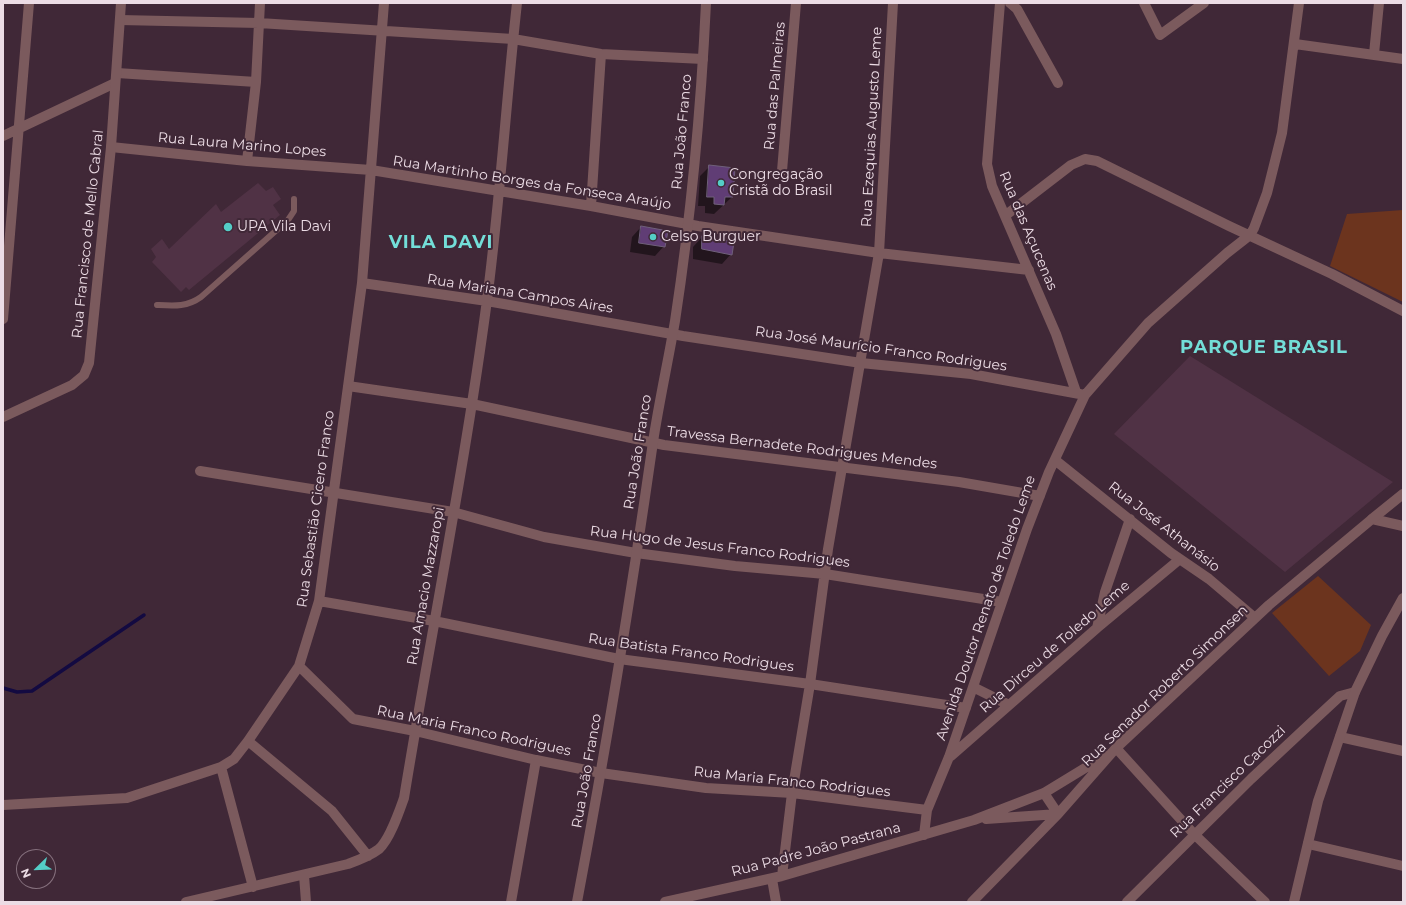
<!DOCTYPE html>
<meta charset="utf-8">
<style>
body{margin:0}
#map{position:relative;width:1406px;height:905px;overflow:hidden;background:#402837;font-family:Montserrat,sans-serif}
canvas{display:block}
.frame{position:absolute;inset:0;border:4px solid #ecdce5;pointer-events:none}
.north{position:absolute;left:16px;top:849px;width:40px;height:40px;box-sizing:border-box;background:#402837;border:1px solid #85707d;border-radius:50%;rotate:247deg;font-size:11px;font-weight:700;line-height:16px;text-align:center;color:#ecdce5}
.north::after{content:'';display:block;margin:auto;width:14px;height:18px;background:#54cdc7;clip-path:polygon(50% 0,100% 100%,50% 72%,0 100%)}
</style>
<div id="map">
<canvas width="1406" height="905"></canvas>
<div class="frame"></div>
<div class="north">N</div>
</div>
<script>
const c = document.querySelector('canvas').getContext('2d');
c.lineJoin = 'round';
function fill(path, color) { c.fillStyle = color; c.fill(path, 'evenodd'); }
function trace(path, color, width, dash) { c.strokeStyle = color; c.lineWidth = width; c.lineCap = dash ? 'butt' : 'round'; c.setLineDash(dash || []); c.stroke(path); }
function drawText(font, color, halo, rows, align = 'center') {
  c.font = font + ' Montserrat,sans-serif'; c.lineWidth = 4; c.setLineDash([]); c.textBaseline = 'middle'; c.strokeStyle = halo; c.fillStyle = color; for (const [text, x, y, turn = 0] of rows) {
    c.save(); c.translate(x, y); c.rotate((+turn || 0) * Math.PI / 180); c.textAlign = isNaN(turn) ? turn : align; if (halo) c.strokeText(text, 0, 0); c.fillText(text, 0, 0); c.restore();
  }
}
const built = new Path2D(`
 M258 183 266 191 273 187 281 199 273 205 280 215 189 290 186 287 181 292 152 262 156 257 151 249 162 239 169 249 216 204 221 212Z
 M1190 356 1393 482 1285 572 1114 434Z`);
const green = new Path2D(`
 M1403 210V302L1330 266 1347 214Z
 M1318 576 1371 625 1360 651 1329 676 1272 613Z`);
const shadow = new Path2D(`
 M710 166 732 197 714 214 705 213V206H698L700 176Z
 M641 227 664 246 655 256 630 252 632 237Z
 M702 237 731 254 722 264 693 259V247Z`);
const stream = new Path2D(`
 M3 688 17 692 32 691 144 615`);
const building = new Path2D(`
 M709 165 735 168 733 197H725L724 205 714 204V197H707Z
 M641 226 668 231 665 247 639 243Z
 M702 236 734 242 732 255 702 249Z`);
const service = new Path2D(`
 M157 305C175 306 187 307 201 297L288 220 294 211V199`);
const minor = new Path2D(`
 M1000 3 987 164 992 186 1056 334 1076 392
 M1010 3 1017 9 1058 83
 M1144 3 1160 35 1204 3
 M120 20 259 23 513 39 601 54 703 59
 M1295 44 1403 59
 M1374 54 1379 3
 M117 73 256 82
 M3 136 115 83
 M111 147 247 161 371 170 591 206 698 226 879 253 1029 270
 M247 161 256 82 260 3
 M782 171 796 3
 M591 206 601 54
 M1006 215 1071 165 1085 159 1097 161 1229 226 1332 274 1403 311
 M362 283 487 301 683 336 861 363 971 374 1085 395
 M3 319 29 3
 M348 386 472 404 664 445 959 482 1040 496
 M1055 460 1171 553 1209 579 1255 618
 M200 471 453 512 544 537 636 553 735 566 825 574 1002 602
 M319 601 434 621 619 659 810 684 966 708
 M1097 628 1105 592 1130 519
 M299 666 353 719 415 731 536 760 601 773 706 788 792 793 927 810
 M973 687 1009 705
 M1340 737 1403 751
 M248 741 332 811 368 856
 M1116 748 1194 834 1265 902
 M951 756 1097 628 1180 559
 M221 767 253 887
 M1044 793 1058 814
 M3 805 127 798 221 767 234 759 248 741 299 666 319 601 362 283 384 3
 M986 819 1058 814
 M924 835 927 810 949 757 1027 529 1049 472 1085 395 1148 323 1227 253 1250 235 1254 228 1267 193 1282 133 1299 3
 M1308 844 1403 866
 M304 875 306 902
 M782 876 792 793 810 684 828 549 879 253 893 3
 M772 879 776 902
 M186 902 348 864C359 860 370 856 379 849 390 839 399 812 404 798 431 632 465 467 487 300 500 201 506 102 517 3
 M511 902 536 760
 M665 902 782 876 974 820 1044 793 1108 754
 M972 902 1058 814 1116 748 1269 605 1372 519 1403 526
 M1127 902 1251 779 1313 721 1340 696 1355 692`);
const tertiary = new Path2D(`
 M3 417 72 385 84 375 89 363 111 147 121 3
 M1372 519 1403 494
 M577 902C606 749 631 596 653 442 659 402 668 362 675 321 691 216 701 109 706 3
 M1294 902 1318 801 1355 692 1382 636 1403 598`);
const markers = [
 [721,183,4,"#54cdc7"],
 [228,227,5,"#54cdc7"],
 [653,237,4,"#54cdc7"]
];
const streetNames = [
 ["Rua das Palmeiras",775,86,-85],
 ["Rua Ezequias Augusto Leme",872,127,-87],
 ["Rua João Franco",682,132,-85],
 ["Rua Laura Marino Lopes",242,145,5],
 ["Rua Martinho Borges da Fonseca Araújo",532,183,9],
 ["Rua das Açucenas",1028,231,67],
 ["Rua Francisco de Mello Cabral",88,234,-84],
 ["Rua Mariana Campos Aires",520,294,9],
 ["Rua José Maurício Franco Rodrigues",881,349,8],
 ["Travessa Bernadete Rodrigues Mendes",802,448,7],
 ["Rua João Franco",638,452,-81],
 ["Rua Sebastião Cicero Franco",316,509,-82],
 ["Rua José Athanásio",1164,527,38],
 ["Rua Hugo de Jesus Franco Rodrigues",720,547,7],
 ["Rua Amacio Mazzaropi",426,586,-80],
 ["Avenida Doutor Renato de Toledo Leme",986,608,-71],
 ["Rua Dirceu de Toledo Leme",1055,647,-41],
 ["Rua Batista Franco Rodrigues",691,653,8],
 ["Rua Senador Roberto Simonsen",1165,686,-44],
 ["Rua Maria Franco Rodrigues",474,731,12],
 ["Rua João Franco",587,771,-80],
 ["Rua Maria Franco Rodrigues",792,782,6],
 ["Rua Francisco Cacozzi",1228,782,-44],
 ["Rua Padre João Pastrana",816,850,-15]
];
const poiNames = [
 ["Congregação",729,175],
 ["Cristã do Brasil",729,191],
 ["UPA Vila Davi",237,227],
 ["Celso Burguer",661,237]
];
const districtNames = [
 ["VILA DAVI",441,243],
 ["PARQUE BRASIL",1264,348]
];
fill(built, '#503245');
fill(green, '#6c341e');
fill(shadow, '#0007');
trace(stream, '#130a41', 3.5);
fill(building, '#603d75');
trace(building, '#6f607a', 1);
trace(service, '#7b5a5d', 6);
trace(minor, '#7b5a5d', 10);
trace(tertiary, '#7b5a5d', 10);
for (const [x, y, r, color] of markers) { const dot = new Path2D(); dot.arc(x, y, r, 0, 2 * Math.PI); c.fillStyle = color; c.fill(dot); trace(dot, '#402837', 1.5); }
drawText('14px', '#ecdce5', '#402837', streetNames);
drawText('14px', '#ecdce5', '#402837', poiNames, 'left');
c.letterSpacing = '1px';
drawText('bold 18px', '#73ded8', '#402837', districtNames);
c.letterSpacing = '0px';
</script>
